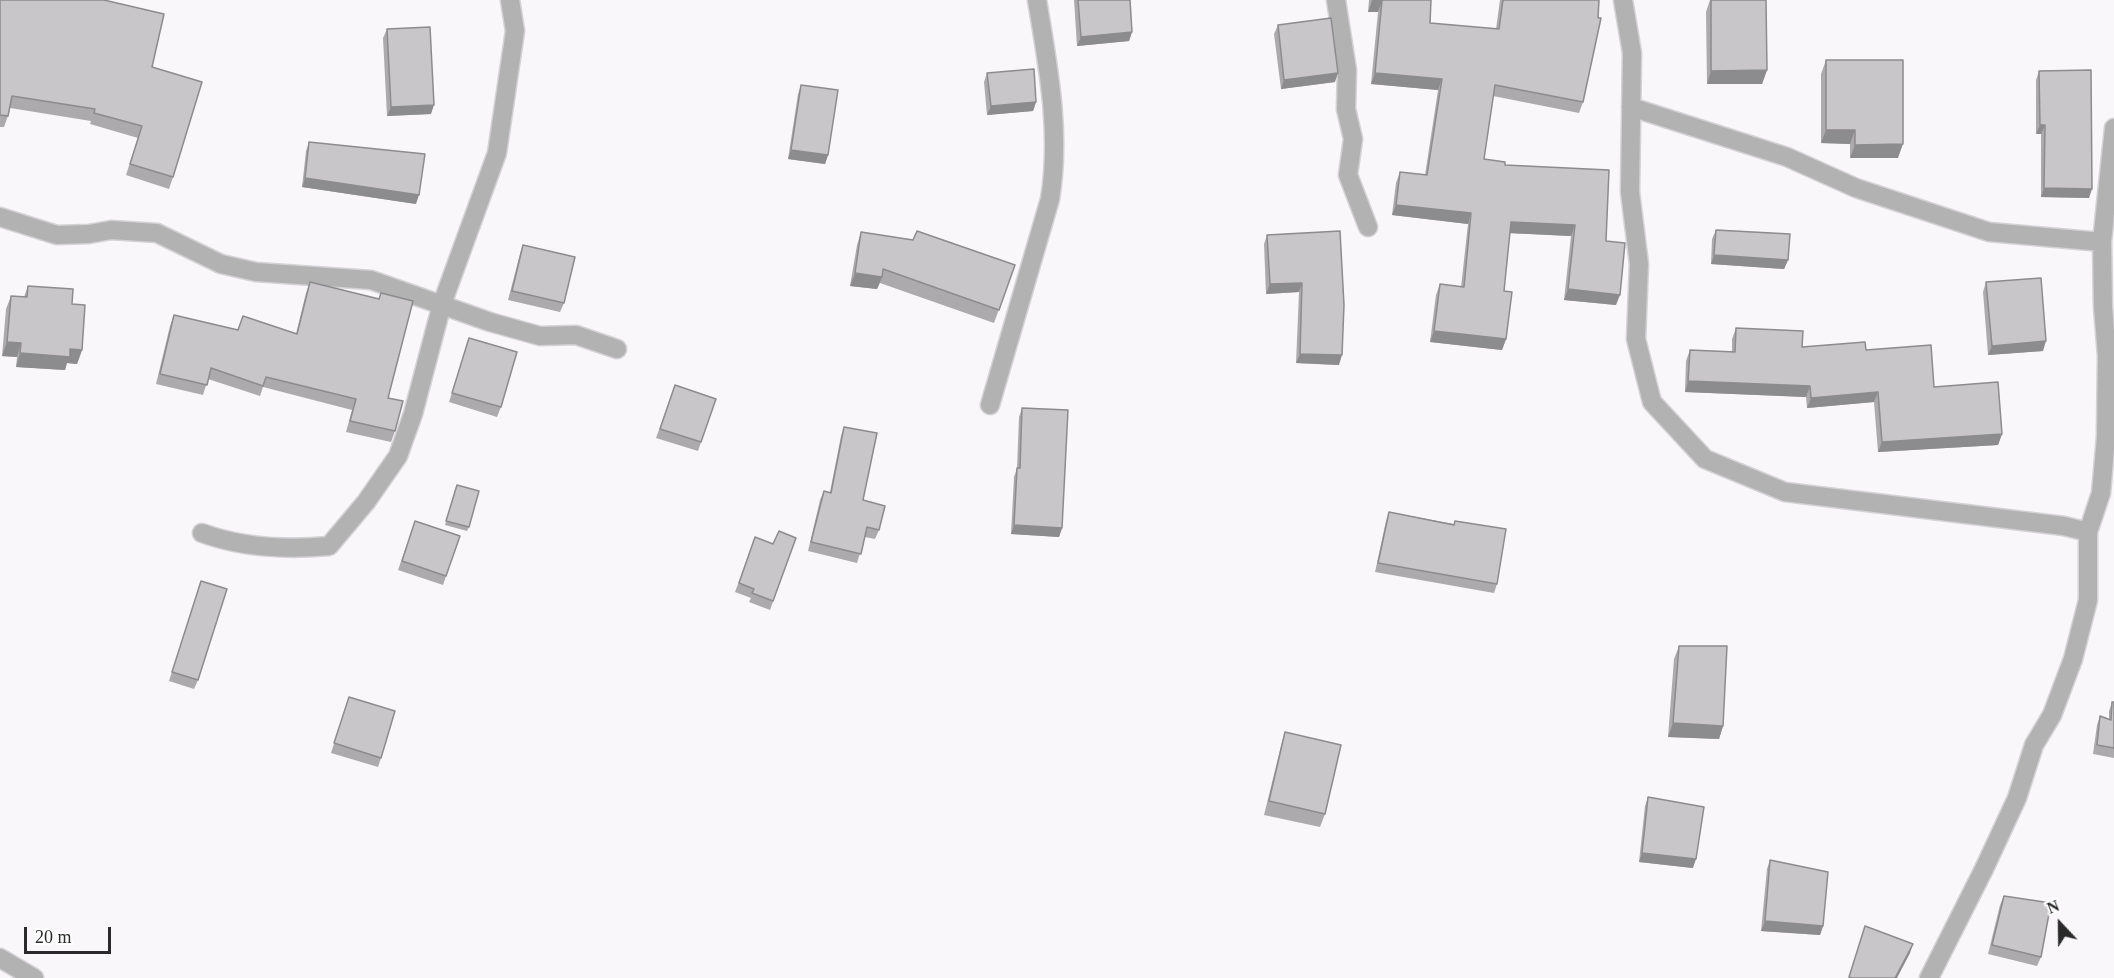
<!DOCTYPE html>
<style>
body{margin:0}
#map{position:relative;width:2114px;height:978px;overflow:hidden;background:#f9f7fa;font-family:"Times New Roman",serif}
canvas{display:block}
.north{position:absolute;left:2030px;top:894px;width:60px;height:60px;-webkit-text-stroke:4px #fff;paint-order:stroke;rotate:338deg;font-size:16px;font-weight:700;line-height:24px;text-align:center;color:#2b2a2b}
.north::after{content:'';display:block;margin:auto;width:21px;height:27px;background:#2b2a2b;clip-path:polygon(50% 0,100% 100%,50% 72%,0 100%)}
.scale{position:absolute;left:24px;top:927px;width:87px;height:27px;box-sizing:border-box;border:3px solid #2b2a2b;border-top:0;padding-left:8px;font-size:18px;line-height:21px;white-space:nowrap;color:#2b2a2b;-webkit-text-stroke:4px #fff;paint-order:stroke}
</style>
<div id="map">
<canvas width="2114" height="978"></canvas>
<div class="north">N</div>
<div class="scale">20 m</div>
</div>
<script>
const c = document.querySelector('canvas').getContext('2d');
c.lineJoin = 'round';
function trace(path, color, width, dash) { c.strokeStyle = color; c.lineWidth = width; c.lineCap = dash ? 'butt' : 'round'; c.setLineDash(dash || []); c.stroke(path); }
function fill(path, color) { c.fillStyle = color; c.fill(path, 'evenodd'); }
const minor = new Path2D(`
 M1336 0 1347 70 1346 109 1353 139 1348 175 1368 227
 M1623 0 1632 53 1630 192 1639 264 1636 339 1652 402 1705 459 1785 492 2064 526 2088 532 2101 493 2106 437 2107 356 2103 307 2102 242 1989 232 1856 188 1787 157 1631 107
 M0 217 57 235 89 234 111 230 157 233 221 264 256 272 371 280 490 322 540 336 576 335 617 349
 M2102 242 2114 128
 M990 405 1050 199C1061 132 1048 66 1037 0
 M202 533C243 548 285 550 329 546L366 502 398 456 413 414 442 304 497 153 515 31 510 0
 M0 958 34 978
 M1929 978 1984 869 2017 798 2034 745 2052 715 2073 659 2088 600V532`);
const wall = new Path2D(`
 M0 0 152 67 173 177 169 189 126 175 138 138 90 124 91 121 10 108 8 116 4 127H0Z
 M1074 0H1130L1132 32 1129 41 1077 46Z
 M1369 0H1431L1430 23 1496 29 1500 0H1599L1583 102 1579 113 1493 96 1484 159 1505 165 1606 241 1616 305 1564 300 1571 236 1510 233 1504 291 1506 339 1502 350 1430 342 1436 295 1440 284 1461 287 1468 224 1392 215 1396 183 1400 172 1425 175 1438 90 1371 84 1378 12H1368Z
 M1710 0H1766L1767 70 1762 84H1707L1706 12Z
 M1278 25 1335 82 1281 89 1274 34Z
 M387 29 431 114 387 116 383 38Z
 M1826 60 1898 158H1850V144L1821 143V74Z
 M2039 71 2089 198 2041 197V134H2036V80Z
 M987 73 1036 102 1033 111 987 115 984 82Z
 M801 85 828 155 825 164 788 159 798 94Z
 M309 142 416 204 302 187 306 151Z
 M1716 230 1788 260 1784 269 1711 264 1712 239Z
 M1340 231 1339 365 1296 363 1299 292 1266 294 1264 244 1267 235Z
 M861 232 1015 265 994 323 880 283 877 289 850 286 857 245Z
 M523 245 564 303 560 312 508 300 520 254Z
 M310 282 379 299 381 293 388 398 395 431 391 442 346 432 352 410 263 387 260 396 208 379 203 395 156 384 170 326 174 315 238 330 296 334 306 293Z
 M1986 282 2043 351 1988 355 1983 292Z
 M28 286 72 304 82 350 77 364 67 363 65 370 16 367 17 357 2 356 6 309 11 296 24 297Z
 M1736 328 1802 347 1866 350 1934 387 2002 434 1998 445 1878 452 1874 402 1807 408 1806 397 1685 392 1686 361 1690 350 1732 352V339Z
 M469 338 501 407 497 417 449 402Z
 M675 385 716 399 698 451 656 438Z
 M1022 408 1062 528 1059 537 1011 534 1014 477 1017 468 1019 417Z
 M844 427 863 500 879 530 875 539 865 537 857 563 808 551 820 500 824 491 830 492 841 436Z
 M455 490 469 527 467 531 445 525Z
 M1389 512 1454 524 1455 521 1497 584 1494 593 1375 572 1386 521Z
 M415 521 460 536 443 585 398 570Z
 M755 537 773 544 796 538 770 610 749 602 751 598 735 592Z
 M198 590V680L194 689 169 681Z
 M1679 646 1723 726 1719 739 1668 737 1674 659Z
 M349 697 381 758 378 767 331 753Z
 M2112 702H2114V758L2093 754 2097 725 2100 716 2109 719V711Z
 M1285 732 1325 814 1320 827 1264 815 1281 746Z
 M1648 797 1693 868 1639 862 1645 806Z
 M1770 860 1823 926 1820 935 1761 931 1767 869Z
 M2004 896 2041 957 2037 966 1988 954 2000 905Z`);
const shadedWall = new Path2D(`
 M1372 1H1382L1378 12H1368Z
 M1132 32 1129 41 1077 46 1081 37Z
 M1767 70 1762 84H1707L1711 71Z
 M1338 73 1335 82 1281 89 1284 80Z
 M1375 73 1442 79 1438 90 1371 84Z
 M1036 102 1033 111 987 115 991 106Z
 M434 105 431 114 387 116 391 107Z
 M2040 125H2045L2041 134H2036Z
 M1826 130H1855L1850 144 1821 143Z
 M1903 144 1898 158H1850L1855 145Z
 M791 150 828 155 825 164 788 159Z
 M305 178 419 195 416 204 302 187Z
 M2044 188 2092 189 2089 198 2041 197Z
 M1396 205 1471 213 1468 224 1392 215Z
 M1511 222 1575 225 1571 236 1507 233Z
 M1714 255 1788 260 1784 269 1711 264Z
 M855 273 882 277 877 289 850 286Z
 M1302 283 1299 292 1266 294 1270 284Z
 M1568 289 1620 295 1616 305 1564 300Z
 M1434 331 1506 339 1502 350 1430 342Z
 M2046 341 2043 351 1988 355 1992 346Z
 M7 342 21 343 17 357 2 356Z
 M70 349 82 350 77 364 67 363 65 370 16 367 20 353Z
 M1300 354 1342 355 1339 365 1296 363Z
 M1688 381 1810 386 1806 397 1685 392Z
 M1878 392 1874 402 1807 408 1811 398Z
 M2002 434 1998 445 1878 452 1882 442Z
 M1014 525 1062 528 1059 537 1011 534Z
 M1673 723 1723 726 1719 739 1668 737Z
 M1642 853 1696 859 1693 868 1639 862Z
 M1765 921 1823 926 1820 935 1761 931Z
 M1913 944 1910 953 1897 978H1895Z`);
const building = new Path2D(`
 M0 0H104L164 14 152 67 202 82 173 177 130 164 142 126 94 113 95 109 12 96 8 116 0 115Z
 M1078 0H1130L1132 32 1081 37Z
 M1372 0H1431L1430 23 1499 29 1503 0H1599L1598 18H1601L1583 102 1495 85 1484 159 1505 162V165L1609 170 1606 241 1625 243 1620 295 1568 289 1575 225 1511 222 1504 291 1512 292 1506 339 1434 331 1440 284 1464 287 1471 213 1396 205 1400 172 1427 175 1442 79 1375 73 1382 1Z
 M1711 0H1766L1767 70 1711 71Z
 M1331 18 1338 73 1284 80 1278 25Z
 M430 27 434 105 391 107 387 29Z
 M1826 60H1903V144L1855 145V130H1826Z
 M1034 69 1036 102 991 106 987 73Z
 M2091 70 2092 189 2044 188 2045 125H2040L2039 71Z
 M801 85 838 90 828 155 791 150Z
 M309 142 425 154 419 195 305 178Z
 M1716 230 1790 234 1788 260 1714 255Z
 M917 231 1015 265 999 310 883 269 882 277 855 273 861 232 913 240Z
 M1340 231 1344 305 1342 355 1300 354 1302 283 1270 284 1267 235Z
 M523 245 575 257 564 303 512 291Z
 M2041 278 2046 341 1992 346 1986 282Z
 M310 282 379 299 381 293 413 301 388 398 403 401 395 431 350 421 356 399 266 377 263 386 211 368 207 385 160 374 174 315 238 330 243 316 297 334Z
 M28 286 73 289 72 304 85 305 82 350 70 349V357L20 353 21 343 7 342 11 296 27 297Z
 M1736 328 1803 331 1802 347 1865 342 1866 350 1931 345 1934 387 1998 382 2002 434 1882 442 1878 392 1811 398 1810 386 1688 381 1690 350 1735 352Z
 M469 338 517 352 501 407 452 393Z
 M675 385 716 399 701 442 660 429Z
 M1022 408 1068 410 1062 528 1014 525 1017 468H1020Z
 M844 427 877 433 863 500 885 506 879 530 867 527 861 554 811 542 824 491 831 493Z
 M457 485 479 491 469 527 446 521Z
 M1389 512 1454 525 1455 521 1506 529 1497 584 1378 563Z
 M415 521 460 536 446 576 402 561Z
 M779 531 796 538 773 601 752 593 754 589 739 583 755 537 773 544Z
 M201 581 227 589 198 680 172 672Z
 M1679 646H1727L1723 726 1673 723Z
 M349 697 395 711 381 758 334 743Z
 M2112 702H2114V748L2097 745 2100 716 2111 720Z
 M1285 732 1341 745 1325 814 1269 801Z
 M1648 797 1704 807 1696 859 1642 853Z
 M1770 860 1828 872 1823 926 1765 921Z
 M2004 896 2051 903 2041 957 1992 945Z
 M1865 926 1913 944 1895 978H1852L1849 977Z`);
trace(minor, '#d4d2d5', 21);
trace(minor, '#b3b2b3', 18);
fill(wall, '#acaaad');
fill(shadedWall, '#8c8b8d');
fill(building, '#c8c6c9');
trace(building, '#8c8b8d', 1.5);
</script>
